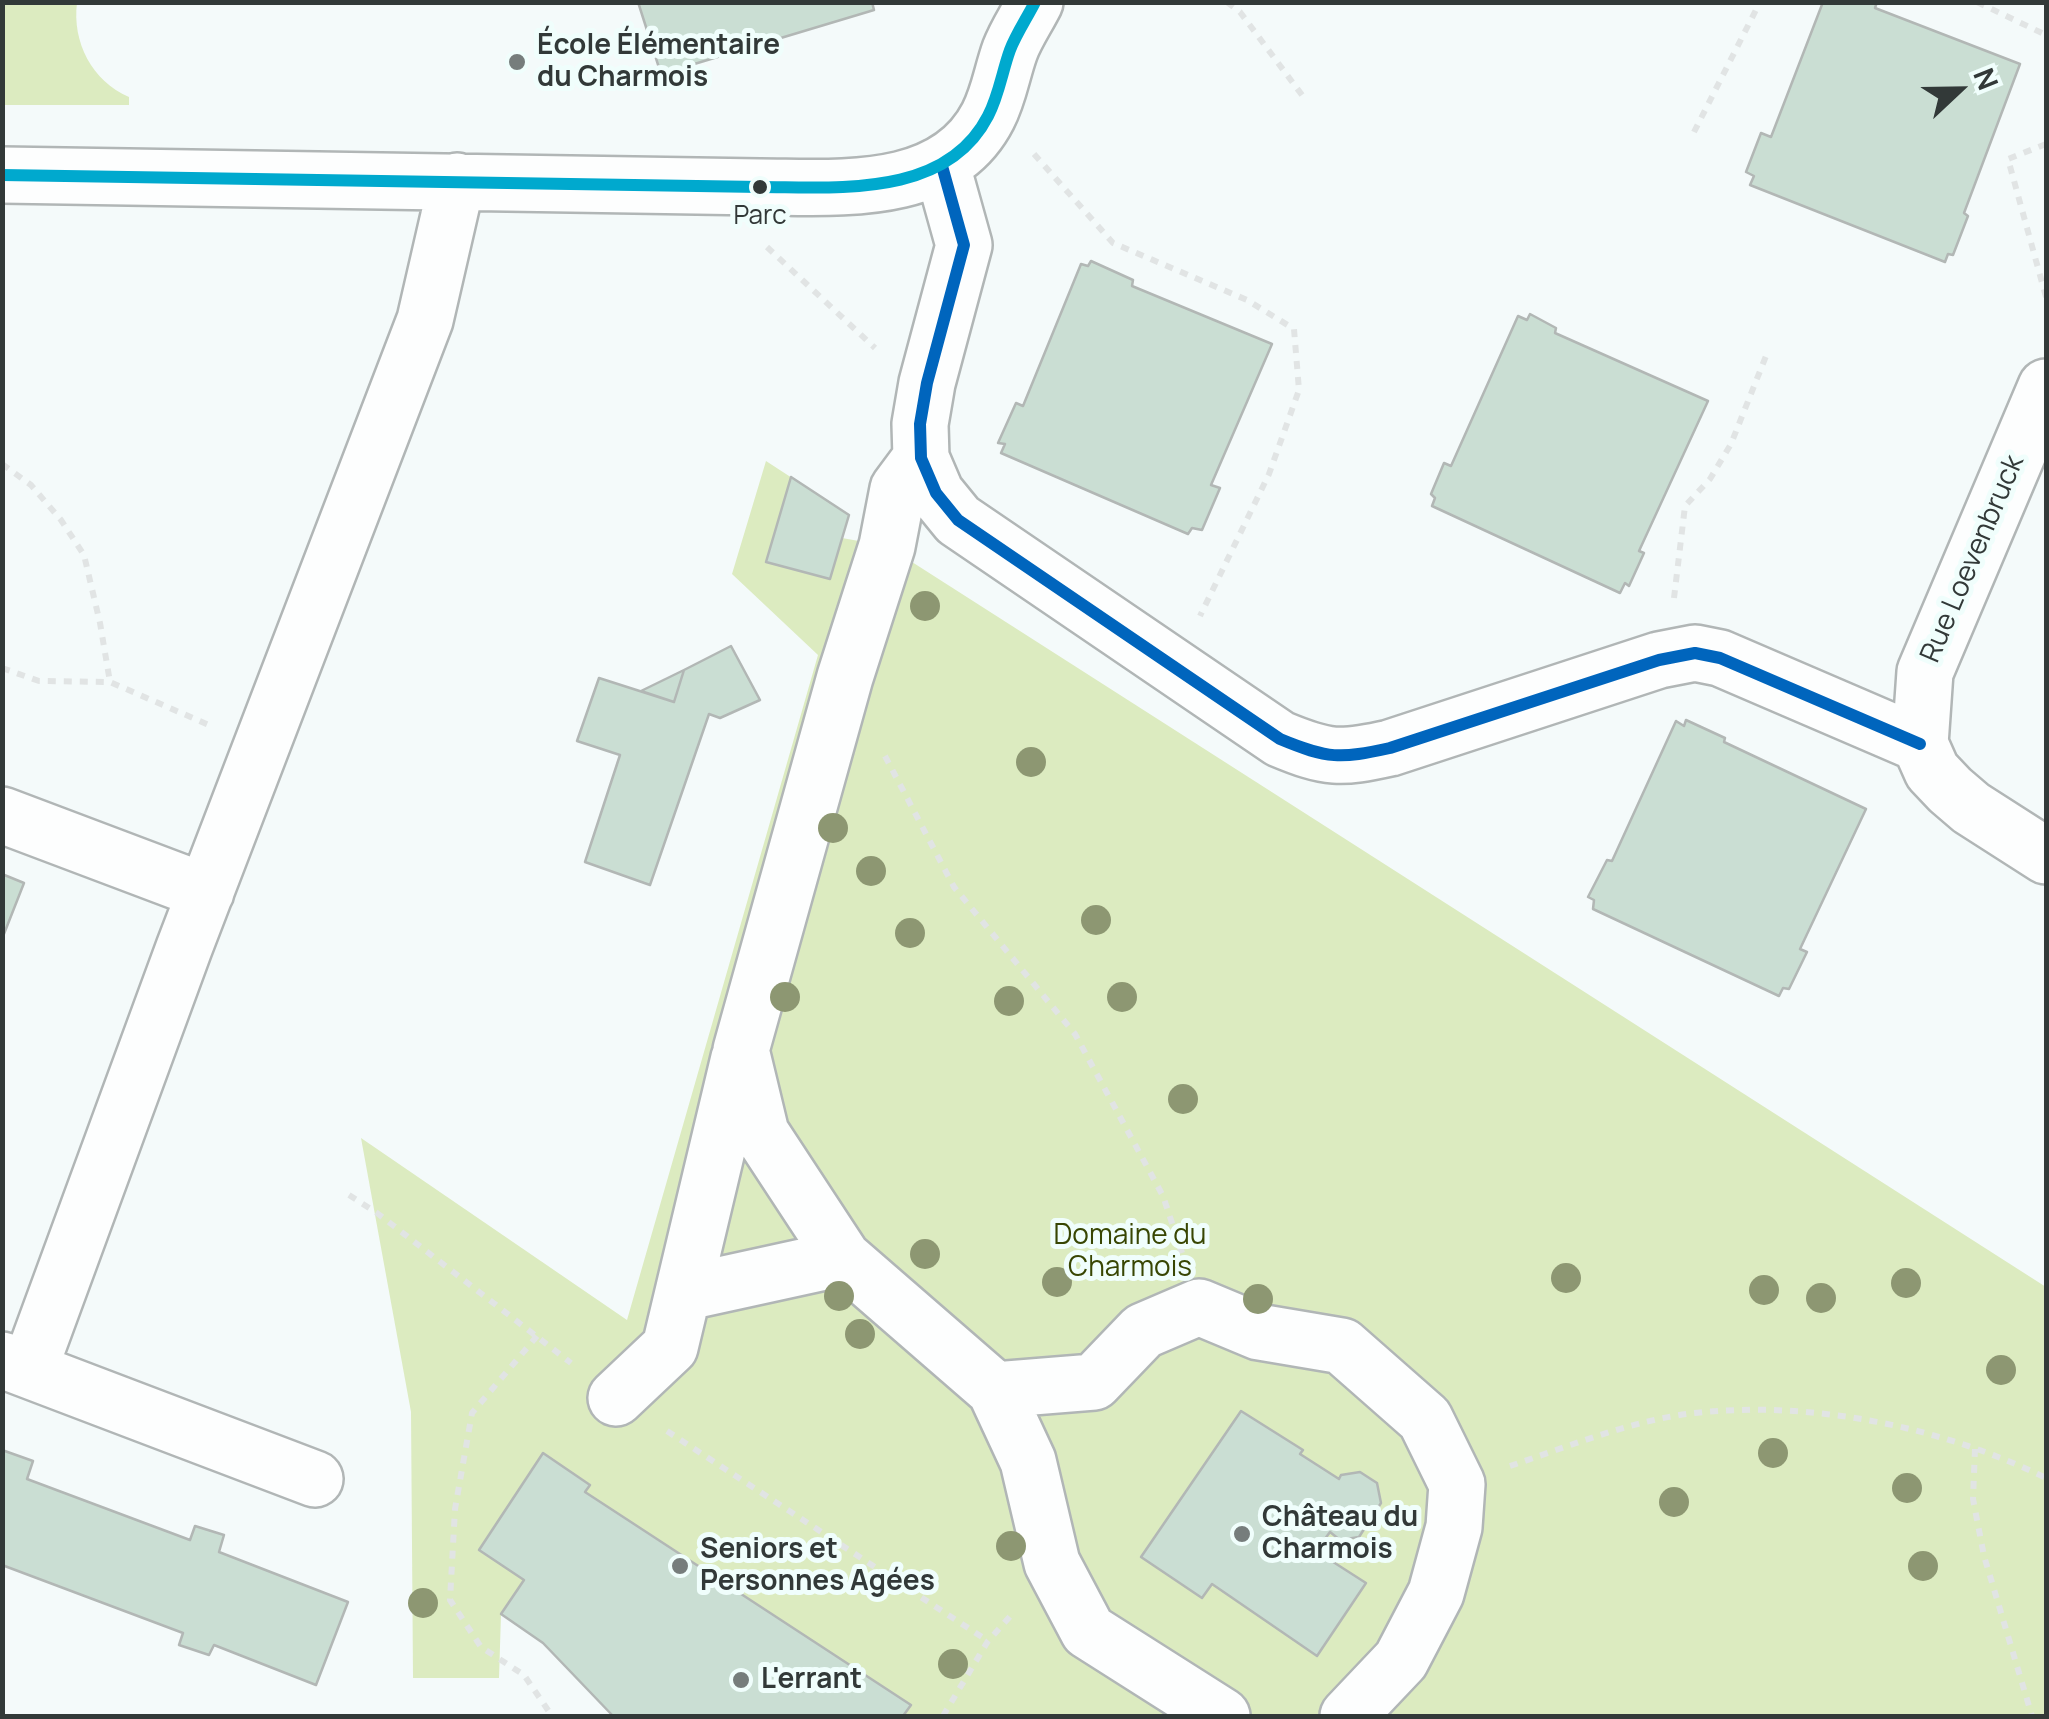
<!DOCTYPE html>
<meta charset="utf-8">
<style>
body{margin:0}
#map{position:relative;width:2049px;height:1719px;overflow:hidden;background:#f4fafa;font-family:Manrope,sans-serif}
canvas{display:block}
.frame{position:absolute;inset:0;border:5px solid #323938;pointer-events:none}
.north{position:absolute;left:1909px;top:40px;width:100px;height:100px;-webkit-text-stroke:8px #f0fefc;paint-order:stroke;rotate:68deg;font-size:28px;font-weight:700;line-height:40px;text-align:center;color:#323938}
.north::after{content:'';display:block;margin:auto;width:35px;height:45px;background:#323938;clip-path:polygon(50% 0,100% 100%,50% 72%,0 100%)}
</style>
<div id="map">
<canvas width="2049" height="1719"></canvas>
<div class="frame"></div>
<div class="north">N</div>
</div>
<script>
const c = document.querySelector('canvas').getContext('2d');
c.lineJoin = 'round';
function fill(path, color) { c.fillStyle = color; c.fill(path, 'evenodd'); }
function trace(path, color, width, dash) { c.strokeStyle = color; c.lineWidth = width; c.lineCap = dash ? 'butt' : 'round'; c.setLineDash(dash || []); c.stroke(path); }
function drawText(font, color, halo, rows, align = 'center') {
  c.font = font + ' Manrope,sans-serif'; c.lineWidth = 10; c.setLineDash([]); c.textBaseline = 'middle'; c.strokeStyle = halo; c.fillStyle = color; for (const [text, x, y, turn = 0] of rows) {
    c.save(); c.translate(x, y); c.rotate((+turn || 0) * Math.PI / 180); c.textAlign = isNaN(turn) ? turn : align; if (halo) c.strokeText(text, 0, 0); c.fillText(text, 0, 0); c.restore();
  }
}
const green = new Path2D(`
 M2 3H77C72 42 92 81 129 97V105H3Z
 M766 461 849 515 842 538 887 546 2046 1287V1716H903L910 1705 585 1492 590 1484 543 1454 524 1580 501 1614 499 1678H413L411 1412 361 1138 627 1320 818 655 732 574Z`);
const building = new Path2D(`
 M638 2H872L874 10 661 74Z
 M1823 2H1877L1875 8 2020 64 1964 213 1968 216 1953 255 1948 254 1945 262 1750 185 1754 176 1746 172 1761 133 1771 137Z
 M1091 261 1133 280 1132 286 1272 344 1211 485 1220 488 1202 530 1192 528 1188 534 1001 453 1005 444 998 443 1016 403 1023 406 1081 264 1088 266Z
 M1530 314 1556 328 1555 333 1708 401 1639 551 1644 553 1629 586 1625 583 1620 593 1432 506 1435 498 1431 494 1444 463 1451 466 1518 316 1527 320Z
 M791 477 849 515 830 579 766 562Z
 M731 646 760 700 720 718 709 714 650 885 585 862 620 755 577 741 599 678 674 702 684 670Z
 M684 670 674 702 641 691Z
 M1686 720 1725 738 1724 742 1866 809 1800 949 1807 952 1789 989 1783 988 1779 996 1593 909 1594 900 1588 897 1607 860 1612 861 1676 721 1684 726Z
 M2 874 24 883 2 939Z
 M1241 1411 1303 1450 1300 1454 1339 1479 1341 1475 1360 1472 1377 1483 1381 1503 1359 1537 1340 1540 1330 1532 1316 1551 1366 1583 1317 1656 1212 1584 1202 1598 1141 1557Z
 M2 1450 33 1461 27 1479 190 1540 195 1526 224 1535 219 1552 348 1602 316 1685 214 1645 209 1655 179 1645 183 1633 2 1565Z
 M543 1453 590 1485 585 1492 911 1705 903 1716H613L543 1643 501 1614 524 1580 479 1550Z`);
const path = new Path2D(`
 M1227 2 1240 12 1302 95
 M1977 2 2046 35
 M1694 132 1760 2
 M2046 144 2008 159 2046 297
 M1034 154 1113 243 1247 300 1294 329 1299 390 1269 474 1200 616
 M767 247 875 348
 M2 464 31 485 61 520 84 555 100 623 110 682
 M1674 598 1685 506 1710 479 1731 444 1768 351
 M2 668 39 681 110 682 209 725
 M885 756 954 887 1075 1034 1163 1196 1182 1253
 M349 1195 377 1213 571 1363
 M537 1336 472 1413 455 1509 450 1600 481 1647 524 1675 552 1716
 M667 1431 988 1641
 M1975 1449 1973 1499 1984 1556 2032 1716
 M1510 1466C1570 1446 1632 1420 1695 1413 1811 1400 1942 1427 2046 1478
 M943 1716 988 1641 1014 1612`);
const minor = new Path2D(`
 M942 166 964 245 927 383 920 424 921 458 936 493 958 520 1280 739C1328 759 1340 759 1390 748L1659 660 1695 653 1720 658 1920 744
 M2 175 760 187C838 187 946 198 988 116 999 95 1002 72 1010 50 1016 34 1027 18 1035 2
 M2046 387 1925 672 1920 744 1932 771 1950 790 1971 808 2046 856
 M921 458 898 489 887 546 845 677 741 1050 761 1133 843 1258 995 1390 1028 1461 1052 1563 1088 1631 1222 1716
 M2 815 206 892
 M683 1293 843 1258
 M2 1360 315 1479
 M29 1370 184 948 425 320 457 181
 M995 1390 1094 1382 1143 1331 1199 1307 1259 1332 1342 1346 1425 1419 1457 1484 1454 1527 1436 1593 1401 1660 1348 1716
 M616 1398 670 1347 739 1058`);
const bus1 = new Path2D(`
 M942 166 964 245 927 383 920 424 921 458 936 493 958 520 1280 739C1328 759 1340 759 1390 748L1659 660 1695 653 1720 658 1920 744`);
const bus2 = new Path2D(`
 M2 175 760 187C838 187 946 198 988 116 999 95 1002 72 1010 50 1016 34 1027 18 1035 2`);
const trees = [
 [925,606],
 [1031,762],
 [833,828],
 [871,871],
 [1096,920],
 [910,933],
 [785,997],
 [1122,997],
 [1009,1001],
 [1183,1099],
 [925,1254],
 [1566,1278],
 [1057,1282],
 [1906,1283],
 [1764,1290],
 [839,1296],
 [1821,1298],
 [1258,1299],
 [860,1334],
 [2001,1370],
 [1773,1453],
 [1907,1488],
 [1674,1502],
 [1011,1546],
 [1923,1566],
 [423,1603],
 [953,1664]
];
const markers = [
 [517,62,10,"#767d7c"],
 [760,187,9,"#323938"],
 [1242,1534,10,"#767d7c"],
 [680,1566,10,"#767d7c"],
 [741,1680,10,"#767d7c"]
];
const busNames = [
 ["Parc",760,217]
];
const poiNames = [
 ["École Élémentaire",537,46],
 ["du Charmois",537,78],
 ["Château du",1262,1518],
 ["Charmois",1262,1550],
 ["Seniors et",700,1550],
 ["Personnes Agées",700,1582],
 ["L'errant",761,1680]
];
const streetNames = [
 ["Rue Loevenbruck",1973,559,-67]
];
const parkNames = [
 ["Domaine du",1130,1236],
 ["Charmois",1130,1268]
];
fill(green, '#dcebc0');
fill(building, '#caded3');
trace(building, '#b2b7b5', 2.5);
trace(minor, '#b1b6b6', 60);
trace(path, '#e1e4e4', 6, [8, 8]);
trace(minor, '#fdfefe', 55);
trace(bus1, '#0065bd', 12);
trace(bus2, '#00a9ce', 12);
c.fillStyle = '#8d9772';
for (const [x, y] of trees) { c.beginPath(); c.arc(x, y, 15, 0, 2 * Math.PI); c.fill(); }
for (const [x, y, r, color] of markers) { const dot = new Path2D(); dot.arc(x, y, r, 0, 2 * Math.PI); c.fillStyle = color; c.fill(dot); trace(dot, '#f0fefc', 4); }
drawText('26px', '#323938', '#f0fefc', busNames);
drawText('bold 28px', '#323938', '#f0fefc', poiNames, 'left');
drawText('28px', '#323938', '#f0fefc', streetNames);
drawText('28px', '#384603', '#f0fefc', parkNames);
</script>
